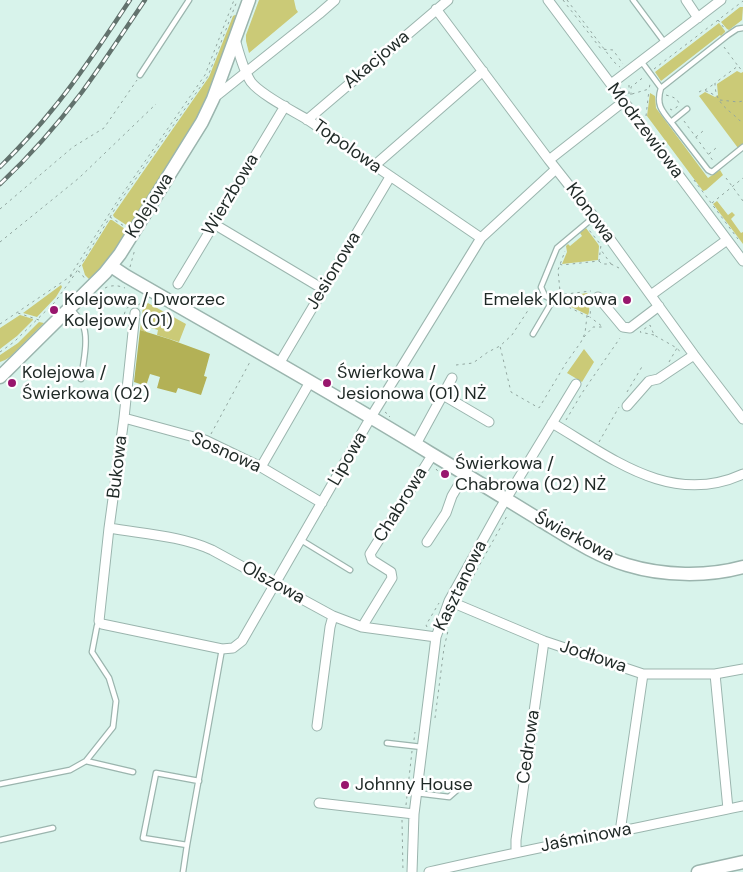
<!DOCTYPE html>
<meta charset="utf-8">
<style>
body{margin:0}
canvas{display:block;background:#d8f3eb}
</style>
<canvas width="743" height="872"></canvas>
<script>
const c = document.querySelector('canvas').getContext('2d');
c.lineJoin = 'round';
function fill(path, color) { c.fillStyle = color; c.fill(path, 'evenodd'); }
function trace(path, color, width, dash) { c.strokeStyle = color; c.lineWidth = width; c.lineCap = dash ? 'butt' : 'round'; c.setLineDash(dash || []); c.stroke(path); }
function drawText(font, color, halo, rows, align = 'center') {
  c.font = font + ' "DM Sans",sans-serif'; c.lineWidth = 5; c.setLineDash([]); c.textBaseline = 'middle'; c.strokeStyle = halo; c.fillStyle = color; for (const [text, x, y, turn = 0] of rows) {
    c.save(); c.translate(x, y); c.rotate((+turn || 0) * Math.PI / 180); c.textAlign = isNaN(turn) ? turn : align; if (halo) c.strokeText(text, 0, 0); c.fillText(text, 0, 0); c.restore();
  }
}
const green = new Path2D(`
 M259 0H294L296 9 298 12 249 53 246 41V35Z
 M740 7H743L742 20 729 30 727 29 721 22Z
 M235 15 238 16 200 115 131 228 114 217 113 215 209 77 233 16Z
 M719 23 725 31V32L721 36 720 35 661 81 655 72Z
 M737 71 741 73 743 72V144L738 148 699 96 705 92 715 97 718 95 717 84Z
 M650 93 655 96 656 108 708 178 720 170 723 175 706 190 703 191 647 116Z
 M717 201 728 215 732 212 735 215 731 219 741 233 743 232V244L713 204Z
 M110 220H112L128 231 114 253 91 281 85 275 82 265Z
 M586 228 598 244 599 246 598 260 562 264 567 252 566 246 568 244 570 246 582 236 580 233Z
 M61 285 62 287 56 297 37 317 23 313Z
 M587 293 590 296 589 312 588 315 563 303 561 297Z
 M148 303 186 324 179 342 157 335 158 330 148 327 146 332 140 330 143 307Z
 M20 315 33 319V320L17 336 0 349V328Z
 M39 322 44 323 10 357 5 360 0 362V355L18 343Z
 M584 349 594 362 582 382 567 373Z`);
const forest = new Path2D(`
 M140 330 169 339 210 354 204 376 207 377 201 395 178 388 176 393 157 388 160 377 150 374 146 386 134 382Z`);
const path = new Path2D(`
 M563 0 601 49 613 50 623 64
 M567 0 614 62 620 67
 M718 20 725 29
 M724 47 738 66 715 83C715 106 730 109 743 124
 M739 67 743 72
 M654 69 743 1
 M705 90 714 84
 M699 92C705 88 710 93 716 96
 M629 94V81
 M632 94 649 89 650 84
 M631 95V87L645 76
 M666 95C672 97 676 97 679 103L677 107 672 110 670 109
 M720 100 738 102 743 101
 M646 116 649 90
 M684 121 714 162
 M696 137 703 131
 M709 154 716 148
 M726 178 743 201
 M694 180 738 239
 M712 203 743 178
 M0 209 73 147 104 128 137 80
 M110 217 124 226
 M0 242 79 178 156 104
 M599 261 602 264H611L601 250
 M560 264 562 265 599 261 601 245 589 230
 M611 264 619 268
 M130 267 135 249
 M78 271 81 273 85 279
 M70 276 116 203 205 75 234 0
 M105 288C111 285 118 285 125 288
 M538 295 512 335 500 346 511 392 539 408 566 363 581 342 585 333 587 316 560 303
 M558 295 591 291
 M561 302 558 270 565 251
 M138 305 147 299
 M18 313 42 321
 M587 316 590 317 591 302
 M0 324 74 274
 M125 327C123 317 123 312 130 305L131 291
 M654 335 640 332 650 325 654 335 675 347 681 352
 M584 337 593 327H603L590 317
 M0 352 14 342 55 302 75 274 118 204 208 76 237 1
 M669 362 677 348
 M456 365 473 363 488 352 500 346
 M627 392 643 365
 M385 412 390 416 389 417
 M566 420 582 393 620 338
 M211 434 251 360
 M599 442 619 407
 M436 469 443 477 450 480
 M496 481 497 479 505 484
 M464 593 508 514
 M427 627 426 625 439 603
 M435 718 444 648 448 631
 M414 740 415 732
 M406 805 412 751
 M402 820 403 872`);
const lane = new Path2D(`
 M633 0 665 43
 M641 61 661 88C656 104 661 110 671 122L687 109
 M140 75 189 0
 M661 88 728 35 737 29 743 28
 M671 122 708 170 712 172 743 147
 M71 309C75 314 81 319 83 325 89 339 83 364 81 379
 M533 334 553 300 545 296 541 287 557 248 594 217
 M301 540 350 570
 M387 743 422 747
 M86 761 133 772
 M199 781 156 773 143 838 187 845 222 649
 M0 784 70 770 86 761 113 727 116 701 109 678 92 652 97 626 99 621
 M416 793 449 797 457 790
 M0 840 53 828
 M183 872 187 845`);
const street = new Path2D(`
 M548 0 743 261
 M686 0 698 18
 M436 9 549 160 594 217 694 355 743 419
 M235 39C239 53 243 70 251 82 261 95 293 111 308 120 366 159 423 199 481 238
 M611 84 721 0
 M215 97 319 14 335 0
 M307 120 448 0
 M549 160 623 102
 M374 166 483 71
 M214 224 323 289
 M178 284 285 106
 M651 295 727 240
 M598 297 623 327 630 328 659 306
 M135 313 124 418 109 528 99 621 102 624 222 649 233 648 242 641 371 417 481 238 556 169
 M279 364 390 177
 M443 395 489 422
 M627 406 649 381 658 379 694 355
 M124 418 205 440 261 467 322 503
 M552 423C612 458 671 507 743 474
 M416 444 452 378
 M261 467 310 382
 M109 528C144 534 181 536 212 550L333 616 362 627 436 637
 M427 542 446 513 452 496 465 474
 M449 601 544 641 643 674H715L743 669
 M362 627 392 578 391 572 372 560 370 554 433 454
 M715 674 728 809
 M317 726 330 627 333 616
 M319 803 414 814
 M620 832 643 674
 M516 852V840L544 641
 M412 872 414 814 436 637 449 601 500 509 576 384
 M429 872C533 848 638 828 743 806`);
const secondary = new Path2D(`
 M111 266 126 276C228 335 331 392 430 453 467 475 504 498 540 520 568 537 596 556 627 565 663 576 707 577 743 567
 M0 377 105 273 120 254 202 122 213 99 249 0
 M698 872 743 862`);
const rail = new Path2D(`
 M0 167C18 149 36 130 52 110 81 75 105 37 130 0
 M0 184C30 156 57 125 82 92 104 62 124 31 145 0`);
const markers = [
 [627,300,5,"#98166d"],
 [54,310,5,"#98166d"],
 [12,383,5,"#98166d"],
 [327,383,5,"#98166d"],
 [445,474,5,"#98166d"],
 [345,785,5,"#98166d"]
];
const streetNames = [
 ["Akacjowa",377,60,-40],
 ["Modrzewiowa",645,131,53],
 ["Topolowa",347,147,35],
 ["Wierzbowa",231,195,-59],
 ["Kolejowa",150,206,-58],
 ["Klonowa",590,213,53],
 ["Jesionowa",334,271,-59],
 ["Sosnowa",226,453,24],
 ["Lipowa",348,459,-60],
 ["Bukowa",118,467,-83],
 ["Chabrowa",401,505,-58],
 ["Świerkowa",574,537,28],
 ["Olszowa",273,583,29],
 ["Kasztanowa",461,586,-64],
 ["Jodłowa",593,657,18],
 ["Cedrowa",529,747,-82],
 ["Jaśminowa",586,838,-11]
];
const poiNames = [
 ["Kolejowa / Dworzec",64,300],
 ["Kolejowy (01)",64,321],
 ["Emelek Klonowa",617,300,"right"],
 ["Kolejowa /",22,373],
 ["Świerkowa (02)",22,394],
 ["Świerkowa /",337,373],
 ["Jesionowa (01) NŻ",337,394],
 ["Świerkowa /",455,464],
 ["Chabrowa (02) NŻ",455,485],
 ["Johnny House",355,785]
];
fill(green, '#cbca77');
fill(forest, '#b3b156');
trace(lane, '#9bb5ae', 7);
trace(street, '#9bb5ae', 11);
trace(secondary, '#9bb5ae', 15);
trace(path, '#91a59f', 1, [2.5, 4]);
trace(lane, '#fff', 4.5);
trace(street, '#fff', 9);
trace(secondary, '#fff', 12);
trace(rail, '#62726d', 4.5);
trace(rail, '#fff', 2.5, [8]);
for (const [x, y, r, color] of markers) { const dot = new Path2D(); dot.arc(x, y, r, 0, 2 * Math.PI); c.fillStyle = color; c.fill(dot); trace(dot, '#fff', 2); }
drawText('18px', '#1f2926', '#fff', streetNames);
drawText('18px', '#1f2926', '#fff', poiNames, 'left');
</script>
